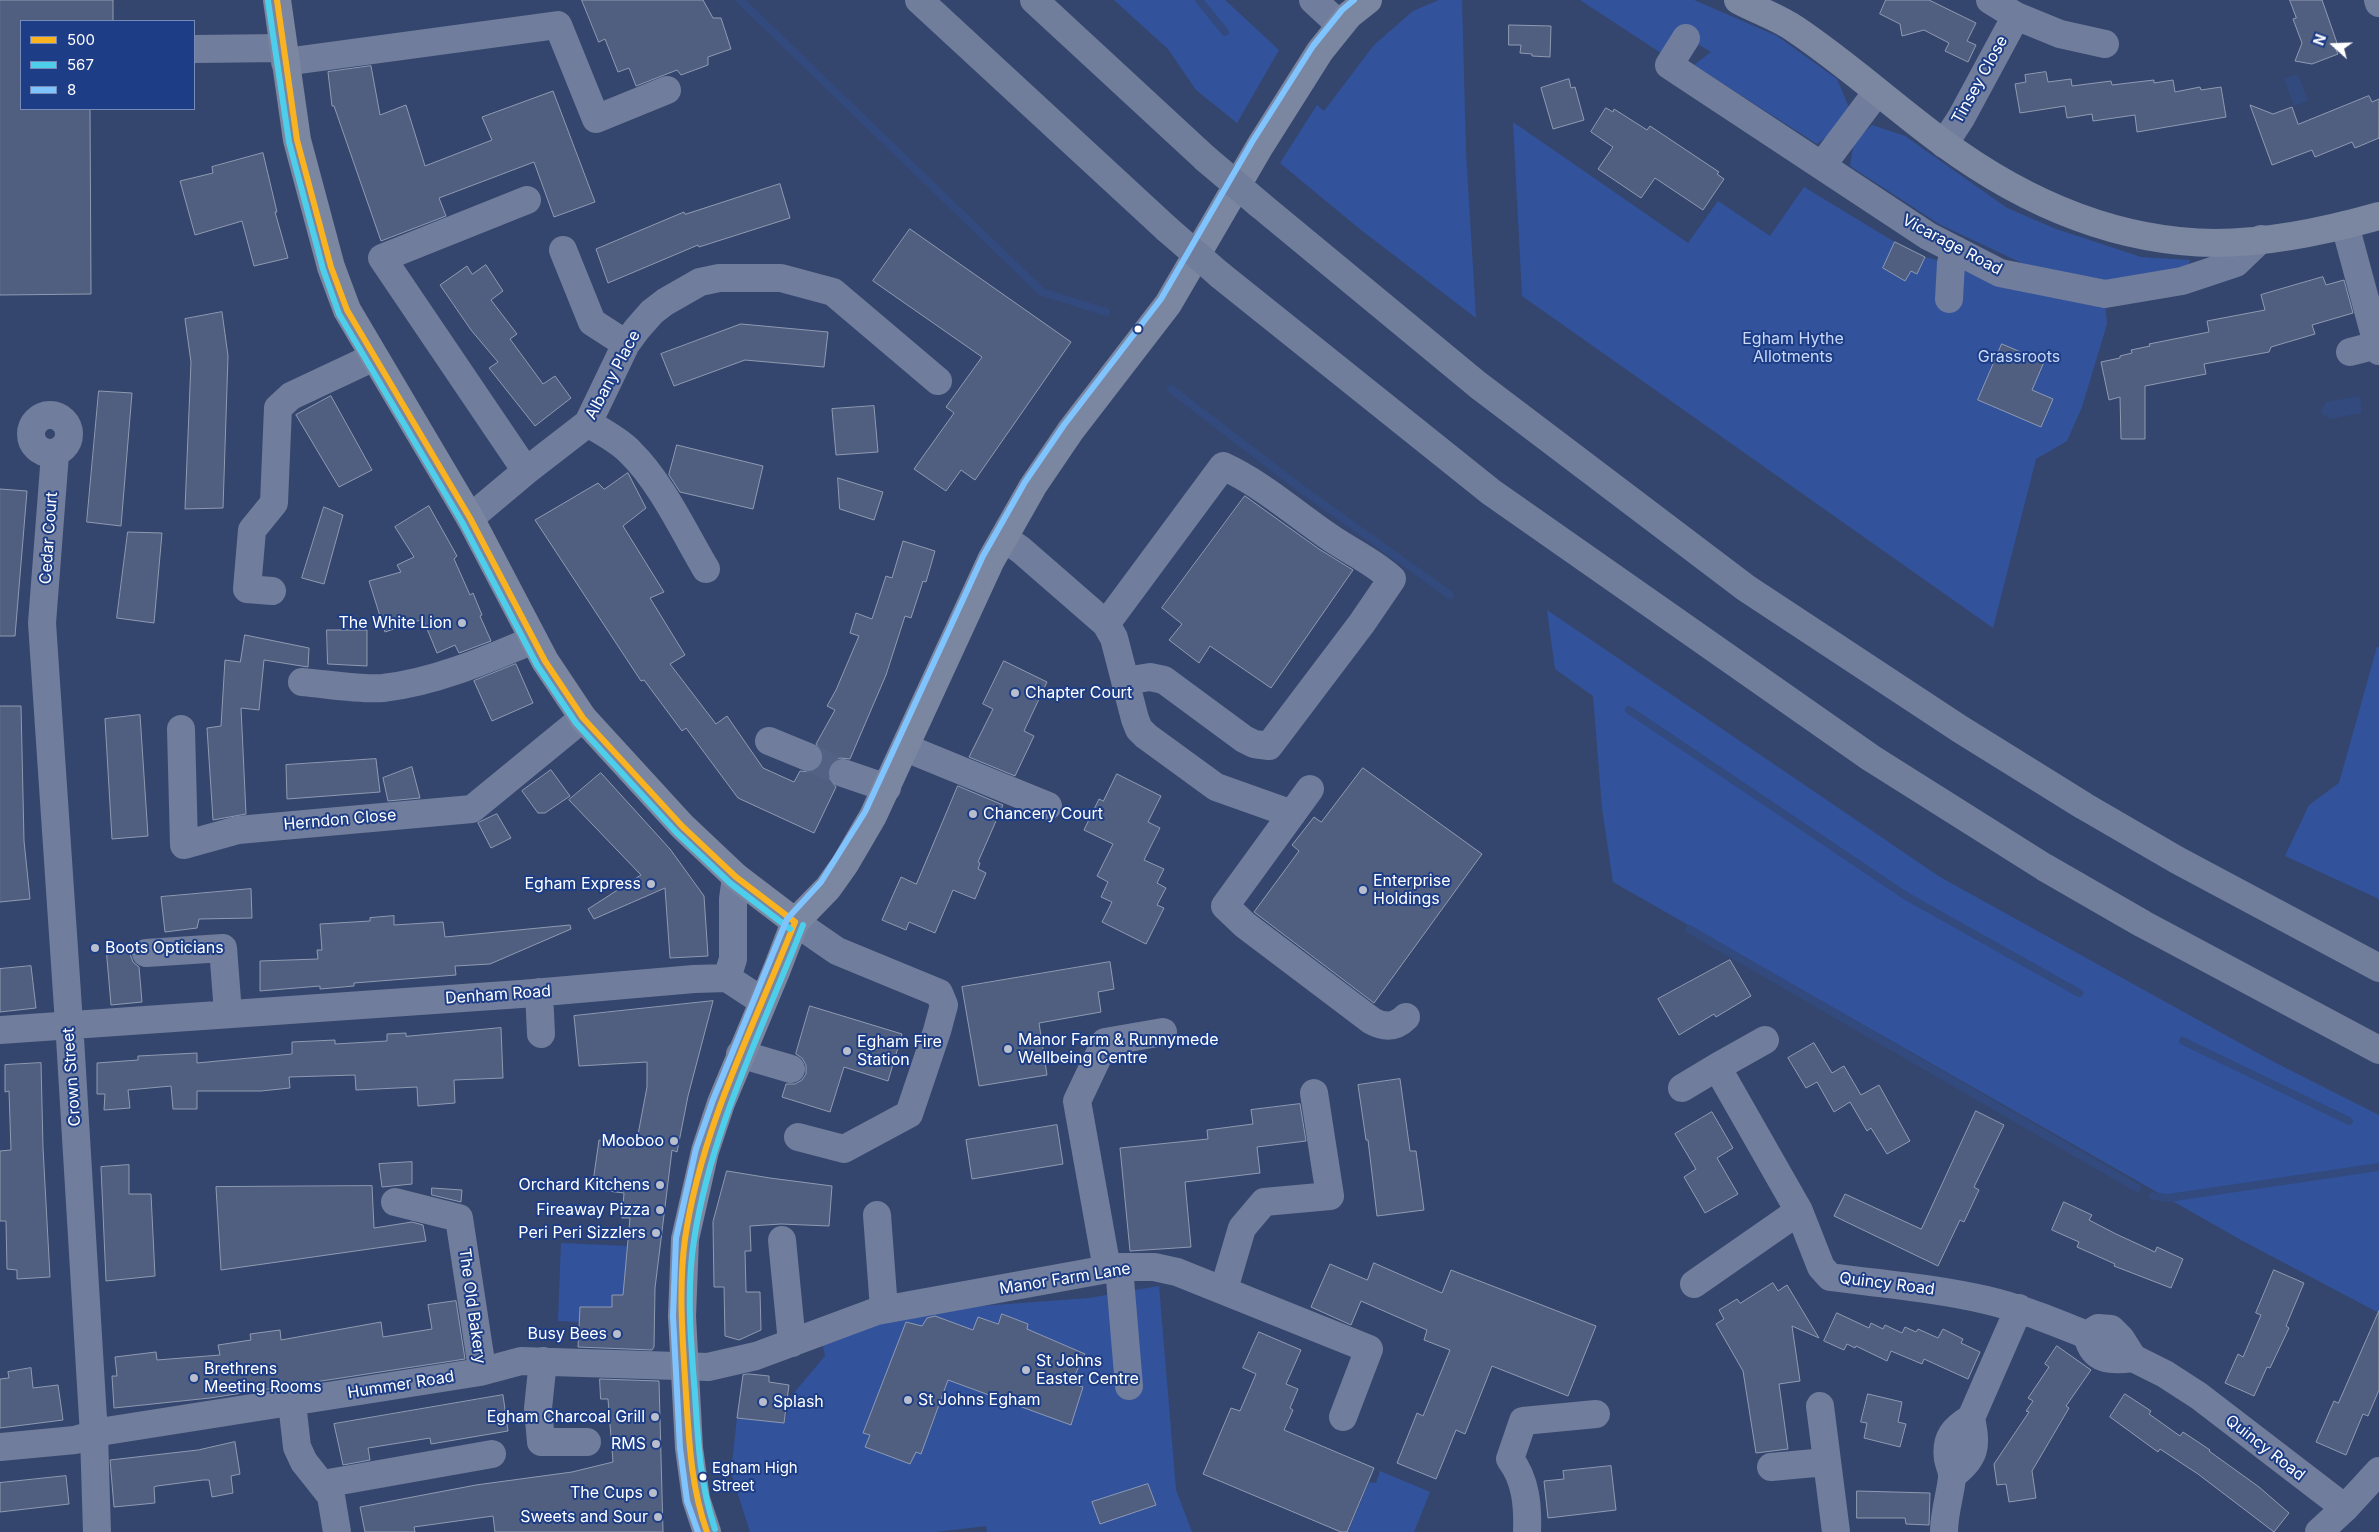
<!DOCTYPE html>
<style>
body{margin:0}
#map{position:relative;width:2379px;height:1532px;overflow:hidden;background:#35466e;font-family:Inter,sans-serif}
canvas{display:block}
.legend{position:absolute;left:20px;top:20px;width:175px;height:90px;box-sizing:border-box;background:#1d3d86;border:1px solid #778bb6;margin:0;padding:6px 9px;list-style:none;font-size:15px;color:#fff}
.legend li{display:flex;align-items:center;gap:10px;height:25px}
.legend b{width:25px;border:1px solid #778bb6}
.north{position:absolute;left:2309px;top:20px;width:50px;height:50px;-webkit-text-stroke:4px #1d3d86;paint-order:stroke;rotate:290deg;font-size:14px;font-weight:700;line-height:20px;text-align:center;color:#fff}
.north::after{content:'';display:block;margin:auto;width:18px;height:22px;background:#fff;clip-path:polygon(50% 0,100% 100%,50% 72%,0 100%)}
</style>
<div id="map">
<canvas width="2379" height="1532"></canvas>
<ul class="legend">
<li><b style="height:6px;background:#f9b220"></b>500</li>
<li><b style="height:6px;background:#4dcfeb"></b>567</li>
<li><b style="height:6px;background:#80c4ff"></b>8</li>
</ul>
<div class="north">N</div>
</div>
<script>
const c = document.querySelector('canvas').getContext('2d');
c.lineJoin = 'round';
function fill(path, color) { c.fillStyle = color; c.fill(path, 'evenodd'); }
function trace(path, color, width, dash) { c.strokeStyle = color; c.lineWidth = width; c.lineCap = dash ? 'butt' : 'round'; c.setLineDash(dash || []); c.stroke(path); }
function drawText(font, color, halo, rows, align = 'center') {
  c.font = font + ' Inter,sans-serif'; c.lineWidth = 4; c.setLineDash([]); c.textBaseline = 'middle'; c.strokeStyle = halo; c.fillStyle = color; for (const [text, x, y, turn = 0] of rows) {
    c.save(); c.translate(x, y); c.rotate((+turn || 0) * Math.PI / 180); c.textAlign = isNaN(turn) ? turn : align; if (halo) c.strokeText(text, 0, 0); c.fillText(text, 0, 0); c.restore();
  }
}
const green = new Path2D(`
 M1114 0H1225L1279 50 1237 123 1196 90 1168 49Z
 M1439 0H1462L1466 152 1476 318 1361 230 1280 163 1317 105 1324 111 1374 45 1413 11Z
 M1580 0H1694L1777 36 1837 79 1850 110 1835 130 1817 144 1694 65 1711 52 1677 32 1664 55Z
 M1513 122 1688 243 1718 201 1770 236 1804 187 1893 241 1925 257 2105 303 2107 324 2082 407 2067 441 2036 459 1993 628 1522 296Z
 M1872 125 1905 136 2007 208 2056 229 2141 257 2190 260 2186 272 2114 284 2028 266 1939 224 1850 166 1854 142Z
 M1547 610 1940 877 2274 1062 2379 1115V1313L2241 1240 1613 882 1602 808 1593 696 1555 669Z
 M2377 647H2379V899L2285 856 2309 805 2339 783Z
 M561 1243 628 1246 625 1275 656 1278 655 1296 612 1295V1307H580L579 1322 558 1321Z
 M1159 1286 1176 1490 1192 1532H987L986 1526 936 1532H750L731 1472 737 1418 784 1423 793 1394 825 1356 822 1341 928 1310 1089 1298Z
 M1380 1471 1430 1492 1414 1532H1348L1369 1482 1376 1483Z`);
const water = new Path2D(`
 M2298 74 2308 101 2294 106 2284 79Z
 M2360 396 2362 413 2328 419 2327 415H2323L2321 411 2326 402Z`);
const stream = new Path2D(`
 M740 0 1042 292 1106 312
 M1199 0 1225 32
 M1171 389 1303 490 1450 595
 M1629 710 1906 896 2079 993
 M1689 929 2137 1188
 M2183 1041 2349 1121
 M2153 1196 2168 1198 2379 1167`);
const building = new Path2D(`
 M0 0H113V21H21V109H90L91 294 0 295Z
 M582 0H703L713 18H721L731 49 708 57V65L681 75 677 70 636 86 629 68 618 72 605 39 599 42Z
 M1886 0H1929L1976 23 1967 41 1976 45 1968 62 1945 51 1949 43 1924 30 1902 36 1900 24 1880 14Z
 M2290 0H2322L2337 43 2334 45 2338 54 2312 64 2295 61 2302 43 2293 19 2296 18Z
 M1509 25 1551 26 1550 57 1532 56V54L1520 53 1521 45H1509Z
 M371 66 380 115 406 105 425 166 492 140 482 117 553 91 595 202 554 217 534 162 439 198 446 216 381 241 334 106H332L328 72Z
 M2046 72 2048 82 2071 79 2072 86 2111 81 2112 85 2154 80V83L2173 80 2175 92 2200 87 2201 90 2221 87 2226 117 2137 132 2135 115 2093 121 2092 114 2067 118 2065 106 2020 113 2015 84 2026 82 2025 75Z
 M1569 79 1571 88 1575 87 1584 120 1553 129 1541 88Z
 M2369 96 2372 102 2379 99V138L2355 148 2352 142 2315 157 2312 150 2272 165 2250 105 2273 114 2292 107 2298 124Z
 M1606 108 1613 112 1614 109 1647 130 1650 126 1719 172 1717 174 1724 179 1703 210 1655 178 1641 198 1598 169 1613 147 1591 132Z
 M263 153 277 212H275L288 258 254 266 242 221 195 235 180 181 213 173 212 167Z
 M780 184 790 218 699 247 698 245 608 283 596 249 684 212 685 214Z
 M910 229 1071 342 975 480 961 470 946 491 914 469 954 413 946 407 982 357 873 281Z
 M1895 242 1925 257 1917 274 1911 271 1905 281 1883 268Z
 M486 265 503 291 491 300 517 334 510 339 543 384 555 376 571 398 535 426 489 368 498 362 471 330 440 285 467 266 472 274Z
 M2323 277 2326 285 2344 280 2353 313 2312 325 2315 334 2271 347 2269 352 2204 364 2206 374 2145 386V439H2121L2120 397 2109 400 2101 362 2120 358V356L2132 353 2131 350 2150 346 2149 344 2209 332 2207 321 2265 310 2261 295Z
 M222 312 228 356 223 508 185 509 191 362 185 319Z
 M741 324 828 332 824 367 745 360 674 386 661 354Z
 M2002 344 2044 362 2032 390 2053 399 2041 427 1978 400Z
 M99 391 132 393 121 526 87 522Z
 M331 396 372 470 339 487 296 415Z
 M874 406 878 452 836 455 832 409Z
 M677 445 763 466 753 509 680 492 669 475Z
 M628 473 646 508 623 526 664 592 650 598 685 655 670 664 716 724 727 716 763 768 794 782 800 771 811 772 818 769 823 762V754L816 744 835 710 827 706 836 690 859 636 850 633 856 613 872 619 886 576 892 578 903 541 935 551 926 582 923 581 911 618 905 616 886 675 850 759 840 758 833 761 828 768V776L836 787 814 833 738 798 686 728 682 731 644 680 641 681 535 520 598 483 604 489Z
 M838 478 883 492 874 520 840 509Z
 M0 489 27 491 15 636H0Z
 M1245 496 1319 549 1353 570 1271 688 1210 646 1199 663 1169 640 1182 624 1162 608Z
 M429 506 457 556 454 559 470 595 473 593 482 615 480 616 491 641 459 653 455 645 437 653 423 619 385 632 369 581 401 572 397 565 414 557 395 527Z
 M324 507 343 515 324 584 302 578Z
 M128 532 162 533 154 623 117 618Z
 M327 630H367V666L328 664Z
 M245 635 309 648 308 667 264 660 259 710 241 708 246 814 213 820 207 728 221 726 225 660 240 662Z
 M1004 661 1047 682 1024 731 1034 736 1015 776 969 757 993 709 983 704Z
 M516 664 533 703 492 721 474 681Z
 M0 706H21L24 841 30 899 0 902Z
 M140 715 148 836 112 839 105 719Z
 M376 759 380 792 287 799 286 765Z
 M412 767 420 798 388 801 383 778Z
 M1363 768 1482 854 1374 1003 1254 912 1299 851 1292 845 1314 817 1321 822Z
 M551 770 570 796 545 813H538L522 791Z
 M601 773 670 849 704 896 708 956 670 958 665 888 594 919 588 909 641 875 569 800Z
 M1117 774 1161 796 1148 822 1160 828 1144 860 1164 869 1157 883 1166 888 1157 905 1164 908 1146 944 1102 922 1112 902 1101 897 1108 882 1097 876 1113 844 1084 830 1099 799 1103 801Z
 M958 786 1003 805 978 862 980 863 978 869 986 873 975 899 953 890 935 933 909 922 906 930 882 920 901 877 916 884Z
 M497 814 511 838 491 848 478 823Z
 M251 889 252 918 199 919 197 928 165 932 161 897Z
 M394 916V925L443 922 445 937 570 925 571 929 490 964 455 966 456 975 354 983V986L320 989V986L260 991V961L318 959 317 950H322L320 924 370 921V918Z
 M132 946 130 954 133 962 139 967 142 1002 111 1005 106 947Z
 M1730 960 1751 996 1716 1017 1714 1014 1679 1035 1658 999Z
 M1110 962 1114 989 1098 992 1101 1012 1039 1023 1047 1075 979 1086 962 987Z
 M31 966 36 1008 0 1012V969Z
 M713 1001 688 1096 677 1152 672 1150 655 1288 654 1347 652 1350 578 1347 580 1307H612V1295H623L630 1218H622L624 1193 592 1189 599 1140 636 1145 647 1087V1062L579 1066 574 1016Z
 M810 1006 902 1034 888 1081 844 1067 830 1112 782 1097 786 1084H795L802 1080 806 1074V1065L802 1058 796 1054Z
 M501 1028 503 1078 454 1080 455 1103 418 1106 417 1087 356 1090 355 1075 289 1077 290 1088 261 1091H197V1109H173L171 1086 128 1090 130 1108 104 1110 105 1094H97V1063L138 1060V1056L197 1053V1063L292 1054V1042L335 1040V1044L387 1041V1034L406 1033V1036Z
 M1814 1043 1832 1073 1844 1066 1861 1095 1879 1085 1910 1141 1887 1154 1871 1128 1867 1131 1850 1102 1834 1112 1817 1082 1806 1088 1788 1058Z
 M41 1063 43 1148 50 1277 17 1279V1270L7 1269 6 1221H0V1151L11 1150 9 1091 5 1092V1065Z
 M1400 1079 1410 1151H1416L1424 1210 1377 1216 1368 1140H1366L1358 1085Z
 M1300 1104 1306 1141 1257 1147 1260 1173 1185 1182 1191 1247 1130 1251 1120 1148 1208 1139 1207 1130 1253 1124 1251 1110Z
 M1976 1111 2004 1125 1974 1187 1979 1190 1964 1222 1960 1220 1938 1266 1834 1216 1845 1194 1921 1229Z
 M1712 1112 1733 1148 1717 1158 1738 1194 1705 1213 1684 1177 1696 1169 1675 1134Z
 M1057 1125 1063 1164 972 1179 966 1140Z
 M412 1162V1184L382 1187 379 1164Z
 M129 1165V1194H151L155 1276 106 1281 101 1167Z
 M727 1171 770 1178 832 1186 829 1226 781 1224 750 1226 751 1251H745L746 1292H760L761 1330 739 1340 725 1336 724 1287H714L713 1222Z
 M372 1186 374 1228 412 1222 423 1225 426 1241 221 1270 216 1187Z
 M432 1188 462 1190 461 1202 432 1195Z
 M2064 1202 2092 1215 2089 1220 2116 1234 2155 1252 2157 1247 2183 1259 2171 1288 2114 1266 2115 1264 2077 1247 2079 1242 2052 1230Z
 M1374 1263 1442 1293 1451 1270 1596 1326 1568 1396 1492 1366 1465 1434 1456 1430 1436 1479 1397 1463 1417 1413 1423 1416 1450 1350 1424 1340 1427 1330 1361 1301 1351 1325 1311 1307 1330 1264 1367 1280Z
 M2274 1270 2304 1283 2286 1326 2289 1328 2270 1368 2267 1367 2254 1396 2225 1383 2238 1354 2243 1357 2261 1315 2256 1313Z
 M1773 1283 1778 1291 1787 1285 1819 1338 1792 1326 1800 1381 1779 1384 1788 1449 1756 1453 1743 1371 1716 1324 1724 1319 1719 1310 1737 1299 1740 1303Z
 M456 1301 465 1359 210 1398 114 1408 112 1376H117L115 1357 156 1352 157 1360 220 1355 218 1345 251 1340 250 1334 280 1330 281 1340 381 1322 383 1337 432 1329 428 1305Z
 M2379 1311V1390L2368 1416 2363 1414 2346 1455 2316 1442 2334 1401 2338 1403Z
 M1837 1313 1869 1328 1871 1323 1883 1329 1885 1325 1902 1333 1905 1327 1916 1332 1918 1329 1938 1338 1943 1329 1963 1339 1961 1343 1980 1352 1968 1379 1924 1359 1922 1364 1891 1351 1887 1361 1856 1346 1855 1348 1847 1344 1844 1350 1824 1341Z
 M1002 1314 1028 1324 1027 1329 1085 1354 1071 1383 1083 1387 1071 1425 948 1380 921 1454 916 1452 910 1464 865 1447 870 1435 863 1433 906 1322 922 1326 927 1318 935 1316 973 1330 978 1317 998 1324Z
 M1259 1332 1301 1350 1286 1384 1298 1389 1290 1408 1293 1410 1284 1430 1374 1468 1347 1532H1341L1203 1474 1231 1408 1240 1411 1256 1374 1243 1368Z
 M2057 1346 2091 1370 2066 1406 2069 1408 2032 1471 2036 1498 2009 1502 2006 1484 1997 1485 1994 1464 2029 1412 2026 1411 2033 1401 2028 1398 2049 1367 2045 1364Z
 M31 1368 33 1388 58 1385 63 1420 0 1428V1379L9 1378 8 1372Z
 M749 1374 769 1376V1382L789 1385 784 1423 737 1418 743 1375Z
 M600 1379 659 1381 663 1532H495L493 1516 414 1527 415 1532H365L360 1507 476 1485 572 1472 613 1462 608 1399H601Z
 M1868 1394 1902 1402 1898 1422 1906 1424 1900 1447 1864 1438 1867 1423 1861 1422Z
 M2125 1394 2151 1411 2149 1414 2180 1436 2183 1432 2210 1450 2209 1451 2259 1487 2289 1513 2274 1532 2198 1474 2160 1449 2158 1452 2110 1417Z
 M503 1395 508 1431 431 1444 430 1438 368 1448 370 1460 343 1465 334 1424Z
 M235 1442 240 1474 231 1476 233 1493 212 1497 209 1480H203L157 1486 154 1487 155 1503 114 1507 110 1460 198 1450Z
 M1611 1466 1616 1510 1548 1518 1544 1481 1564 1479 1563 1471Z
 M66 1476 69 1504 0 1512V1483Z
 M1148 1484 1156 1505 1100 1524 1092 1502Z
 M1857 1491 1930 1493 1929 1525 1906 1524 1905 1518H1857Z`);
const minorTunnel = new Path2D(`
 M808 757 843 773`);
const minor = new Path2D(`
 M1313 0 1340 25
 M2378 0 2379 3
 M2016 16 2060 34 2105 44
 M1686 38 1669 65 1928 236 2000 273 2105 294 2182 281 2236 263 2261 239
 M194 49 283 48
 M285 62 558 25 596 119 667 90
 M1944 144 1961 118 2016 16 1990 0
 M1823 164 1877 92
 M2345 225 2379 351
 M563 250 592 322 626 344
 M1949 299 1951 263 1956 250
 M2350 352 2377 345
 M31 434a19 19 0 1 1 38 0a19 19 0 1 1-38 0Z
 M588 423C602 432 619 440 630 452 661 482 684 532 706 569
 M55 454 42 623 70 1038 94 1435 97 1532
 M526 471 382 258 527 200
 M470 518 526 471 588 423 626 344 637 329 652 312 665 302 700 282 719 278H781L833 292 938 381
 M1004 538 1021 550 1106 624 1114 638 1135 719 1139 729 1146 736 1216 787 1292 814
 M272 591 247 589 252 530 274 503 278 408 291 396 374 357
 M1106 624 1223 466C1262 484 1293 512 1328 536 1349 551 1373 561 1392 579L1362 623 1269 746 1254 744 1244 739 1164 680 1150 677 1125 681
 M302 682C326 684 360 690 383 688 435 682 486 660 533 640
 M181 729 184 845 238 830 472 809 583 718
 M769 741 808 757
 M906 748 1048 806
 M843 773 887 788
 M1310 789 1225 906 1245 925 1372 1021C1385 1028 1396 1027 1406 1017
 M795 922 837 951 939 993 944 1005 937 1031 909 1114 844 1149 798 1137
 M146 953 223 948 228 1013
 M727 978 733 959V899L736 877
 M539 992 541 1034
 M0 1030 521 994 694 979 727 978 762 1001
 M1765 1040 1717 1067 1799 1211 1821 1267 1830 1277C1882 1284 1935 1288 1986 1300 2021 1308 2054 1322 2087 1335
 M740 1054 791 1069
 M1682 1088 1717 1067
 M395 1202 459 1218 481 1362 480 1372
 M877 1215 884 1309
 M782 1240 792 1343
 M1119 1267 1129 1386
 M1107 1269 1077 1101 1105 1042 1163 1032
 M1694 1284 1799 1211
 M1224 1289 1242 1228 1264 1202 1330 1196 1314 1093
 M2087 1335 2098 1328 2111 1329 2121 1339 2133 1358 2165 1374 2199 1396 2345 1508
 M2087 1335C2093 1361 2110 1361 2133 1358
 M543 1361 538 1408 541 1442H587
 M292 1403 297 1447 304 1462 331 1496 337 1532
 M1820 1406 1836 1532
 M0 1447 75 1440 106 1431 480 1372 521 1361 708 1367 756 1356 877 1311 1119 1267H1154L1177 1272 1369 1349 1343 1417
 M1771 1467 1826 1462
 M1952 1476C1976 1456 1977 1448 1971 1418
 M323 1484 492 1454
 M1527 1532C1528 1506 1526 1480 1510 1459L1523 1421 1596 1414
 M1944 1532C1944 1513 1950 1496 1952 1478 1953 1472 1949 1465 1948 1459 1945 1438 1954 1428 1971 1418L2019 1308
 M2319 1532 2345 1508 2379 1471`);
const major = new Path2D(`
 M277 0 297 140 331 267 347 310 470 518 545 661 583 718 682 826 736 877 795 922
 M1738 0C1756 10 1778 17 1795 29 1846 63 1893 106 1942 142 2022 201 2115 242 2215 243 2270 243 2326 231 2379 216
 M707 1532 696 1499 689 1448 682 1316 685 1239 705 1151 721 1103 777 969 795 922 828 888 845 864 873 816 991 560 1033 486 1071 430 1168 304 1260 146 1320 51 1349 15 1368 0`);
const highway = new Path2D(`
 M919 0 1167 229
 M1034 0 1206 159
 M1259 204 1478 385 1746 588 1960 729 2084 806 2177 860 2379 968
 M1220 275 1491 492 1871 758 2044 867 2143 924 2379 1050`);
const highwayBridge = new Path2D(`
 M1206 159 1259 204
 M1167 229 1220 275`);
const bus1 = new Path2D(`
 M277 0 297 140 331 267 347 310 470 518 545 661 583 718 682 826 736 877 795 922
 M707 1532C691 1487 689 1441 686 1394 683 1343 678 1291 685 1239 701 1128 754 1026 795 922`);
const bus2 = new Path2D(`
 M268 1 289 142 323 269 339 314 462 522 537 665 576 723 676 832 730 883 790 929
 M715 1529C700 1485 698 1441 695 1395 691 1343 686 1291 694 1240 711 1129 763 1028 803 925`);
const bus3 = new Path2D(`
 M698 1532 687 1501 680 1448 673 1316 676 1238 696 1149 713 1100 787 919 821 882 865 812 983 556 1025 482 1064 425 1161 299 1252 142 1313 46 1342 10 1354 0`);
const markers = [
 [1138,329,4.5,"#fff"],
 [462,623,5,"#b8becc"],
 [1015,693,5,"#b8becc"],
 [973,814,5,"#b8becc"],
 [651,884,5,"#b8becc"],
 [1363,890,5,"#b8becc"],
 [95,948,5,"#b8becc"],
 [1008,1049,5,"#b8becc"],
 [847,1051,5,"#b8becc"],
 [674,1141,5,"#b8becc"],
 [660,1185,5,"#b8becc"],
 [660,1210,5,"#b8becc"],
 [656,1233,5,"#b8becc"],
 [617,1334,5,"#b8becc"],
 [1026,1370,5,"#b8becc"],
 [194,1378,5,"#b8becc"],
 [908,1400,5,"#b8becc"],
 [763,1402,5,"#b8becc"],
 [655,1417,5,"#b8becc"],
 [656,1444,5,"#b8becc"],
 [703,1477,4.5,"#fff"],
 [653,1493,5,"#b8becc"],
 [658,1517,5,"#b8becc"]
];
const busNames = [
 ["Egham High",712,1468],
 ["Street",712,1486]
];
const streetNames = [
 ["Tinsey Close",1980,80,-61],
 ["Vicarage Road",1952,245,28],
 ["Albany Place",613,375,-62],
 ["Cedar Court",49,538,-86],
 ["Herndon Close",340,820,-5],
 ["Denham Road",498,995,-4],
 ["Crown Street",72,1077,-94],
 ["Manor Farm Lane",1065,1279,-9],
 ["Quincy Road",1887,1284,7],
 ["The Old Bakery",472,1306,82],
 ["Hummer Road",401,1385,-9],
 ["Quincy Road",2265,1448,38]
];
const parkNames = [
 ["Egham Hythe",1793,339],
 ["Allotments",1793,357],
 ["Grassroots",2019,357]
];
const poiNames = [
 ["The White Lion",452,623],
 ["Chapter Court",1025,693,"left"],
 ["Chancery Court",983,814,"left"],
 ["Enterprise",1373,881,"left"],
 ["Holdings",1373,899,"left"],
 ["Egham Express",641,884],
 ["Boots Opticians",105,948,"left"],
 ["Manor Farm & Runnymede",1018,1040,"left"],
 ["Wellbeing Centre",1018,1058,"left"],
 ["Egham Fire",857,1042,"left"],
 ["Station",857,1060,"left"],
 ["Mooboo",664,1141],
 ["Orchard Kitchens",650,1185],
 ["Fireaway Pizza",650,1210],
 ["Peri Peri Sizzlers",646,1233],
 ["Busy Bees",607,1334],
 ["St Johns",1036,1361,"left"],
 ["Easter Centre",1036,1379,"left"],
 ["Brethrens",204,1369,"left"],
 ["Meeting Rooms",204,1387,"left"],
 ["St Johns Egham",918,1400,"left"],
 ["Splash",773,1402,"left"],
 ["Egham Charcoal Grill",645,1417],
 ["RMS",646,1444],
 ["The Cups",643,1493],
 ["Sweets and Sour",648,1517]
];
fill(green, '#32539c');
fill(water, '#334a7e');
trace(stream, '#334a7e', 8);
fill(building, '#505f7f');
trace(building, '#8f9ab2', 1);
trace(minorTunnel, '#536284', 28, [28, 14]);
trace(minor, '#717d9c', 28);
trace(major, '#7b86a1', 28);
trace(highway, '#717e9b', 28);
trace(highwayBridge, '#717e9b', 28);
trace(bus1, '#f9b220', 6);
trace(bus2, '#4dcfeb', 6);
trace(bus3, '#80c4ff', 6);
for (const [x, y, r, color] of markers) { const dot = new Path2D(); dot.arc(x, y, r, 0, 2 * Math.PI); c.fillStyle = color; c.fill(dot); trace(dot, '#1d3d86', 2); }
drawText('15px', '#fff', '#1d3d86', busNames, 'left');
drawText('16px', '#fff', '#1d3d86', streetNames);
drawText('16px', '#cad9f8', '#1d3d86', parkNames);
drawText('16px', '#fff', '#1d3d86', poiNames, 'right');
</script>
